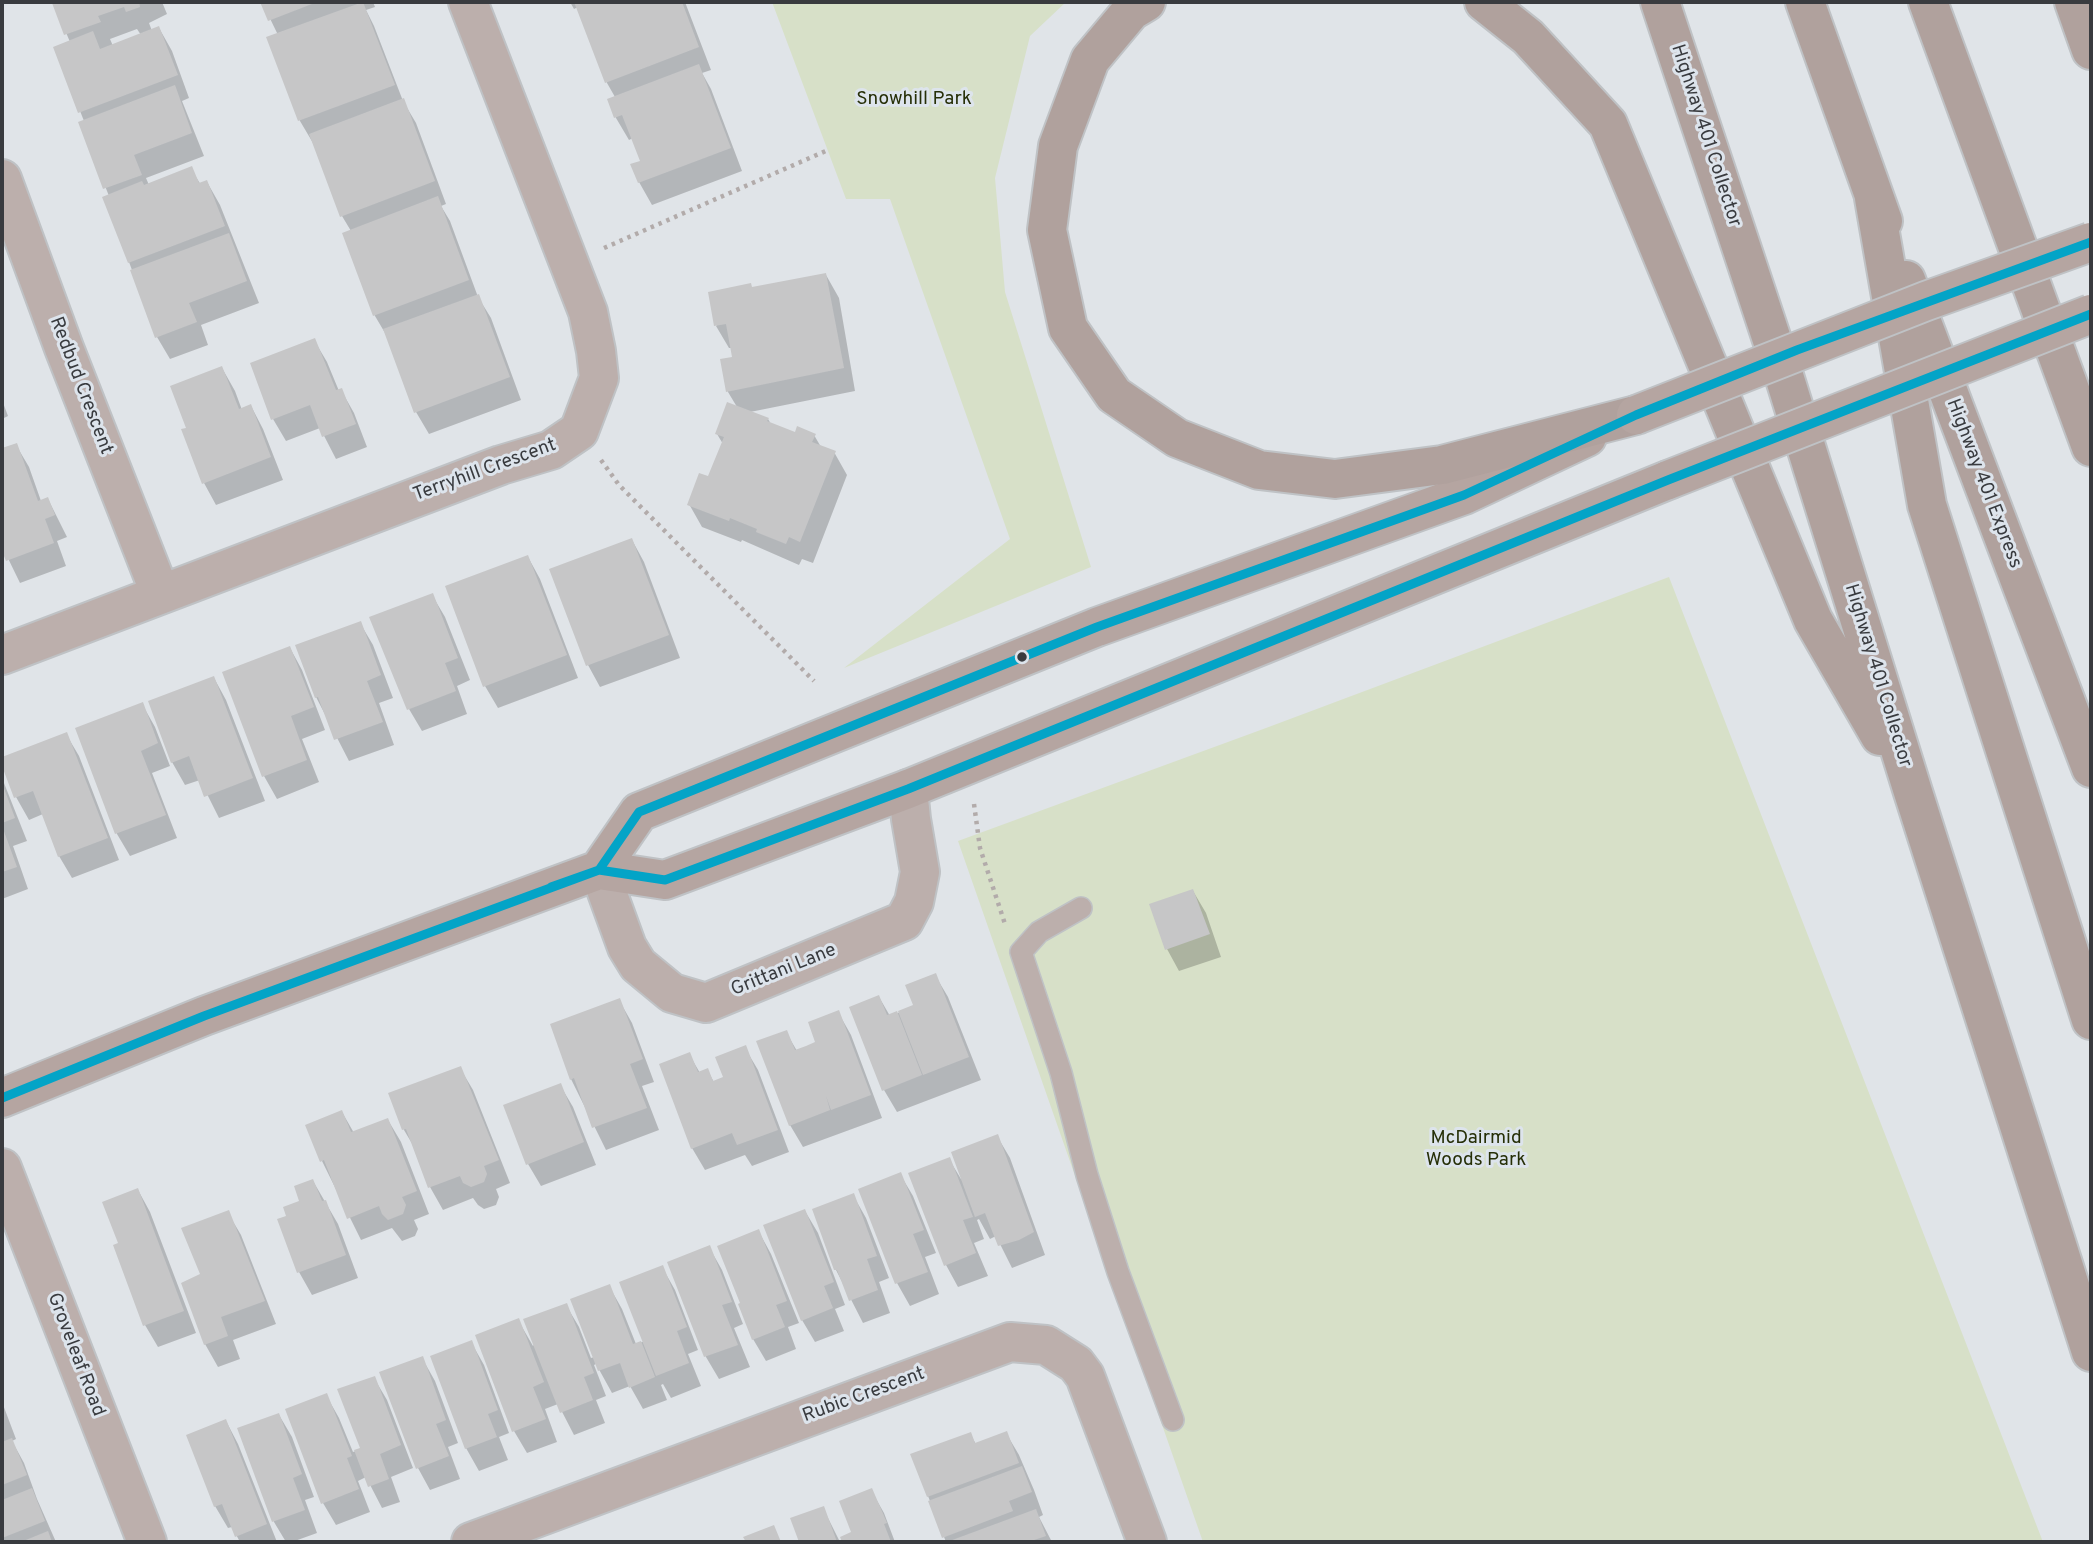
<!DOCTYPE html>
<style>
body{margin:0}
#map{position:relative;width:2093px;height:1544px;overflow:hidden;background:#e0e4e8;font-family:Overpass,sans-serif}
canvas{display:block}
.frame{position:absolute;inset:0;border:4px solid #393b3f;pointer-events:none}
</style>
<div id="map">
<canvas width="2093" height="1544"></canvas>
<div class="frame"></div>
</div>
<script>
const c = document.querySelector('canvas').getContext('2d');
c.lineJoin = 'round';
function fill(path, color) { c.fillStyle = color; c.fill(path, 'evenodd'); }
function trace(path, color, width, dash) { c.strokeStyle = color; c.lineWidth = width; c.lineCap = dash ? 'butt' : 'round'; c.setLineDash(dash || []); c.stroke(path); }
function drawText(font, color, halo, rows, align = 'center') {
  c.font = font + ' Overpass,sans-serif'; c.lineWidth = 6; c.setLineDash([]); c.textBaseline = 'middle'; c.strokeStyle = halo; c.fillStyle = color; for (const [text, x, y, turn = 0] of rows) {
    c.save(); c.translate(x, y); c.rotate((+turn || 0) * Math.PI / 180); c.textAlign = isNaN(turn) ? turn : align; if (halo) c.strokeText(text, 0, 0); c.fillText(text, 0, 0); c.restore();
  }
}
const green = new Path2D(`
 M772 2H1066L1030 36 995 178 1005 292 1091 567 844 668 1010 539 890 199H846Z
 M1669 577 2043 1542H1203L958 841 1266 728Z`);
const shadow = new Path2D(`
 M59 2H162L167 14 149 23 152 31 159 28 172 51 189 98 182 101 204 156 146 178 149 185 191 169 201 185 207 182 220 205 259 303 201 325 208 345 170 359 157 337 129 262 109 196 80 123 84 121 55 48 70 42 54 4ZM137 29 141 35 113 46 110 39Z
 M262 2H373L375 7 366 10 374 26 403 101 416 123 446 204 441 206 450 221 478 297 491 318 521 400 429 434 416 412 388 338 375 316 344 234 351 231 342 216 313 143 300 121 269 38 278 35Z
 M570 2H685L711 70 702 73 711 89 742 171 652 205 639 182 642 162 633 138 629 140 616 118 609 100 615 97 607 83 578 7 574 9Z
 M826 275 839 298 855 391 750 412 768 419 771 424 796 434 814 435 821 447 834 452 847 475 813 563 802 559 799 565 742 540 741 542 702 527 689 504 709 479 723 444 717 434 737 407 728 392 722 361 734 358 732 348H729L716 326 753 289Z
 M314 340 327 362 339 391 341 390 354 413 367 447 336 459 320 428 286 441 273 419Z
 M222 368 235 391 242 410 251 406 263 429 283 480 216 505 204 483 188 429Z
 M2 400 8 416 2 419Z
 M16 445 29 467 41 501 48 499 67 537 57 541 66 566 20 583 2 546V450Z
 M632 540 644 562 680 658 600 687 588 665Z
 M528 557 540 579 578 678 498 708 485 686Z
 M432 595 445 617 470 680 457 686 467 714 422 731 409 709Z
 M360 623 373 645 393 698 379 703 394 745 349 761 316 697Z
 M290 648 302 670 325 730 302 739 319 782 277 799 264 776Z
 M214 678 226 700 265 801 219 818 200 780 185 785 172 762 150 702Z
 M142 704 155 727 170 766 152 773 177 838 130 856 117 834 77 729Z
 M66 734 79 756 119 860 72 878 59 856 43 814 29 820 16 797 2 761V759Z
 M2 778 27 841 13 846 28 889 2 899Z
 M1193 891 1206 913 1221 957 1179 971 1167 949Z
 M935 975 948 997 981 1080 897 1112 884 1090 879 997 890 1016 916 1006Z
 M619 1000 632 1023 654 1082 642 1086 659 1130 606 1150 571 1079Z
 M838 1012 851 1035 882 1118 803 1147 790 1125 786 1032 797 1051 817 1043Z
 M745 1048 758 1070 789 1152 752 1166 745 1155 705 1170 692 1148 689 1054 700 1073 707 1070 714 1082 725 1078Z
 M460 1068 473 1090 510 1183 496 1189 499 1197 496 1205 484 1209 478 1205 473 1198 443 1210 430 1187 417 1152 404 1130 390 1094Z
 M560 1085 573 1107 596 1165 541 1186 528 1164Z
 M342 1112 354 1133 388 1120 401 1142 429 1214 414 1220 418 1229 415 1236 402 1241 392 1228 361 1240 322 1161Z
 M997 1136 1010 1158 1045 1255 1012 1268 996 1236 990 1239 979 1219 977 1220 984 1239 974 1243 988 1276 958 1287 946 1265 949 1159 961 1179 963 1178Z
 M900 1174 913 1196 936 1253 925 1257 939 1294 910 1306 897 1283 860 1190Z
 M313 1181 338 1224 358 1278 312 1295 299 1272 288 1217 302 1202Z
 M138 1190 150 1212 196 1333 158 1347 145 1325 120 1244Z
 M853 1195 866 1218 889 1278 879 1282 890 1313 863 1323 836 1270Z
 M805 1211 818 1233 845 1305 835 1309 844 1331 815 1342 802 1320Z
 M228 1213 241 1235 276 1324 233 1340 240 1359 218 1367 205 1344 202 1275Z
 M759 1232 771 1254 799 1323 788 1327 796 1349 766 1361 753 1339Z
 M709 1247 722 1270 743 1324 734 1328 750 1367 719 1379 706 1357 669 1263Z
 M662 1267 675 1290 698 1350 688 1354 701 1386 671 1398 663 1384 661 1385 667 1400 643 1409 630 1386 612 1393 596 1364 594 1365 606 1396 596 1400 605 1423 574 1435 558 1404 545 1409 557 1442 527 1453 514 1431 518 1320 533 1346 566 1305 579 1327 591 1358 594 1357 609 1286 622 1309 636 1344 645 1341Z
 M471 1342 484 1365 509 1433 499 1437 508 1460 479 1471 466 1448Z
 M422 1358 435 1381 458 1443 448 1447 460 1479 430 1490 418 1468Z
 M374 1378 387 1400 413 1468 391 1477 400 1502 382 1508 366 1477 358 1481 370 1512 336 1525 323 1503 326 1395 339 1418 353 1452 362 1449Z
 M2 1402 16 1439 12 1441 24 1463 37 1499 56 1542H2Z
 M279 1415 292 1437 314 1497 305 1500 317 1533 292 1542H286L274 1522 240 1429Z
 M226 1421 238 1444 277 1542H240L232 1527 228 1528 215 1506Z
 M1006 1433 1019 1455 1034 1490 1043 1515 1039 1517 1052 1542H946L928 1496 970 1434 976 1444Z
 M871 1490 884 1513 895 1542H844L842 1538 853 1533Z
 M823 1508 840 1542H801L793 1519Z`);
const building = new Path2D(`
 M54 2H139L140 7 126 12 124 7 98 16 101 22 64 35 52 3Z
 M260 2H317L268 21Z
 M363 2 395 85 298 121 266 37Z
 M574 2H682L699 47 605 83Z
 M159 26 178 75 78 113 53 47 93 31 100 49Z
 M699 64 731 148 638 183 630 164 640 161 622 115 614 118 607 99Z
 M175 85 192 133 134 155 142 175 103 189 78 122Z
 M404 98 435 181 340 217 309 134Z
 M192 166 199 183 207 180 225 226 128 263 102 197 142 181 144 185Z
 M438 196 469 280 373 316 342 233Z
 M229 233 247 281 189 303 197 322 155 338 130 270Z
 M826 273 844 368 726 392 720 359 732 357 726 324 714 326 708 292 751 283 752 287Z
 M479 294 510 377 414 413 383 329Z
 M315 338 336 390 342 388 356 424 322 437 310 405 271 420 250 363Z
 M222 366 239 409 251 404 271 457 202 484 181 429 186 428 170 386Z
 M727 402 769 418 767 421 795 432 797 426 816 434 812 442 836 451 800 542 789 537 786 544 756 532 757 529 730 518 729 521 687 505 699 473 708 476 724 437 715 434Z
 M17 443 38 501 48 497 55 515 45 519 54 543 6 561 2 551V448Z
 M632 538 669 635 586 666 549 569Z
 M528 555 567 655 483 687 445 586Z
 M433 593 458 658 445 663 456 691 407 710 369 617Z
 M361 621 381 675 367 681 383 722 334 740 318 697 315 698 295 645Z
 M290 646 314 707 291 716 307 760 262 777 222 672Z
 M214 676 253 778 204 797 189 756 171 763 148 701Z
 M143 702 158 743 141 751 166 815 115 834 75 728Z
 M67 732 108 838 58 857 33 791 14 798 2 766V757Z
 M2 783 15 818 2 823Z
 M2 826 17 867 2 872Z
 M1193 889 1210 934 1165 950 1149 904Z
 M936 973 969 1057 923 1075 898 1011 913 1005 905 985Z
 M879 995 887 1015 897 1011 922 1075 882 1091 849 1007Z
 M620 998 643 1059 630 1064 647 1108 592 1128 574 1078 570 1080 550 1024Z
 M839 1010 871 1095 831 1110 826 1096 830 1110 789 1126 756 1041 787 1030 795 1050 806 1046 815 1042 808 1022Z
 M746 1045 778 1130 737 1145 732 1133 691 1149 659 1064 690 1052 698 1072 708 1068 713 1081 723 1077 715 1057Z
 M461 1066 499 1160 484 1166 487 1174 484 1182 471 1187 463 1183 460 1176 428 1188 406 1129 402 1130 388 1093Z
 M561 1083 584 1142 526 1165 503 1105Z
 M342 1110 351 1132 388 1118 417 1191 402 1197 406 1205 403 1214 388 1220 382 1214 379 1206 347 1219 324 1160 320 1162 305 1125Z
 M998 1134 1034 1232 1019 1240 998 1246 985 1213 975 1217 951 1152Z
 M950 1157 973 1217 963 1220 976 1253 944 1266 908 1173Z
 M901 1172 924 1230 913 1234 928 1272 895 1284 858 1189Z
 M313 1179 322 1201 326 1200 346 1255 297 1273 277 1219 286 1216 283 1207 299 1201 294 1186Z
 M138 1188 184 1311 143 1326 113 1245 118 1243 102 1202Z
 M854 1193 877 1256 867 1259 878 1290 849 1301 837 1270H834L812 1209Z
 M805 1209 834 1282 824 1286 833 1308 801 1321 763 1225Z
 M229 1210 265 1301 221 1317 228 1336 204 1345 181 1283 200 1274 181 1228Z
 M759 1229 787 1301 776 1305 785 1327 752 1340 738 1304 740 1303 717 1246Z
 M710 1245 732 1302 722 1305 738 1345 704 1357 667 1262Z
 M663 1265 687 1327 677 1331 689 1363 656 1376 619 1282Z
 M610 1284 633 1344 641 1341 655 1377 629 1388 620 1363 598 1371 570 1299Z
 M567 1303 594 1373 584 1377 593 1400 560 1413 523 1319Z
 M519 1318 544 1382 533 1387 546 1419 512 1432 475 1335Z
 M472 1340 498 1410 488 1414 497 1437 465 1449 430 1356Z
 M423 1356 446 1420 436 1424 449 1456 416 1469 379 1372Z
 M375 1376 401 1445 380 1454 389 1479 368 1487 354 1450 360 1448 337 1389Z
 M327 1393 352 1456 347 1458 359 1489 321 1504 285 1409Z
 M279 1413 302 1474 293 1478 305 1510 272 1522 237 1428Z
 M226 1419 267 1524 235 1537 222 1504 214 1507 186 1435Z
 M1007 1431 1019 1463 927 1497 910 1454 971 1432 975 1443Z
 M12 1438 27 1475 2 1485V1442Z
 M1022 1466 1032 1492 1009 1501 1013 1511 942 1538 928 1501Z
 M32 1488 45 1521 2 1538V1500Z
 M872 1488 887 1523 884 1524 891 1542H842L840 1537 851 1532 839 1501Z
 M824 1506 837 1542H799L790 1518Z
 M1036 1509 1046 1536 1028 1542H947Z
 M774 1525 781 1542H746L743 1537Z
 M48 1531 52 1542H21Z`);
const path = new Path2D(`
 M604 248 828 150
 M601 460 619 485 814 681
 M974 804 980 848 1005 924`);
const service = new Path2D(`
 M1081 908 1039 932 1021 952 1061 1073 1087 1175 1118 1272 1173 1420`);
const minor = new Path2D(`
 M2 179 64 348 160 593
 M2 655 501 465 551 450 579 431 599 378 596 351 588 312 468 2
 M599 870 627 947 638 965 672 993 706 1003 904 921 914 902 920 872 911 819 908 789
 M2 1168 147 1542
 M471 1542 1010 1342 1046 1345 1076 1364 1085 1376 1147 1542`);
const secondary = new Path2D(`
 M599 870 639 812 1097 627 1464 495 1587 437
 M2 1098 204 1016 599 870 665 880 908 789 1668 480`);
const motorway = new Path2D(`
 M1146 2 1131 11 1090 60 1058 146 1047 230 1068 328 1114 395 1177 438 1259 470 1335 479 1442 465 1636 415
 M1484 2 1528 37 1608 124 1813 620 1880 736
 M1660 2 1785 379 1913 792 2091 1352
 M1805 2 1883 221
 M1928 2 2091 447
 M2074 2 2091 50
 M1874 198 1927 505 2091 1020
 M1906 280 2091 768`);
const secondaryBridge = new Path2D(`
 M1636 415 1926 301 2091 242
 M1668 480 2091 314`);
const bus1 = new Path2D(`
 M551 887 599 870 665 880 908 789 1668 480 2091 314
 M2 1098 204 1016 599 870 639 812 1097 627 1464 495 1636 415 1797 350 2091 242`);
const markers = [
 [1022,657,6,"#393b3f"]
];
const parkNames = [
 ["Snowhill Park",914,100],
 ["McDairmid",1476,1139],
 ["Woods Park",1476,1161]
];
const streetNames = [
 ["Highway 401 Collector",1705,136,72],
 ["Redbud Crescent",80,386,69],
 ["Terryhill Crescent",485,471,-20],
 ["Highway 401 Express",1983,484,69],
 ["Highway 401 Collector",1877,676,73],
 ["Grittani Lane",784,971,-22],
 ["Groveleaf Road",75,1355,69],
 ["Rubic Crescent",864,1396,-20]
];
fill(green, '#d7e0c8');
fill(shadow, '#0003');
fill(building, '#c6c6c7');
trace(service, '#bfc2c5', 24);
trace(minor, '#bfc2c5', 42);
trace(secondary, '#bfc2c5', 42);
trace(motorway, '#bfc2c5', 42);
trace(path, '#b2abaa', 4.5, [3.5, 5]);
trace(service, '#bcafac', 21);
trace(minor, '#bcafac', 38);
trace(secondary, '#b5a5a1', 38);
trace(motorway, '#b0a19d', 38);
trace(secondaryBridge, '#bfc2c5', 42, []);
trace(secondaryBridge, '#b5a5a1', 38);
trace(bus1, '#03a4c7', 9);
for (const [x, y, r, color] of markers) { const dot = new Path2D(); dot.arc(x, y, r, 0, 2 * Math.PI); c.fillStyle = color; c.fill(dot); trace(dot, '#dde4ec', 2.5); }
drawText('19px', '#262f07', '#dde4ec', parkNames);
drawText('19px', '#393b3f', '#dde4ec', streetNames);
</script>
